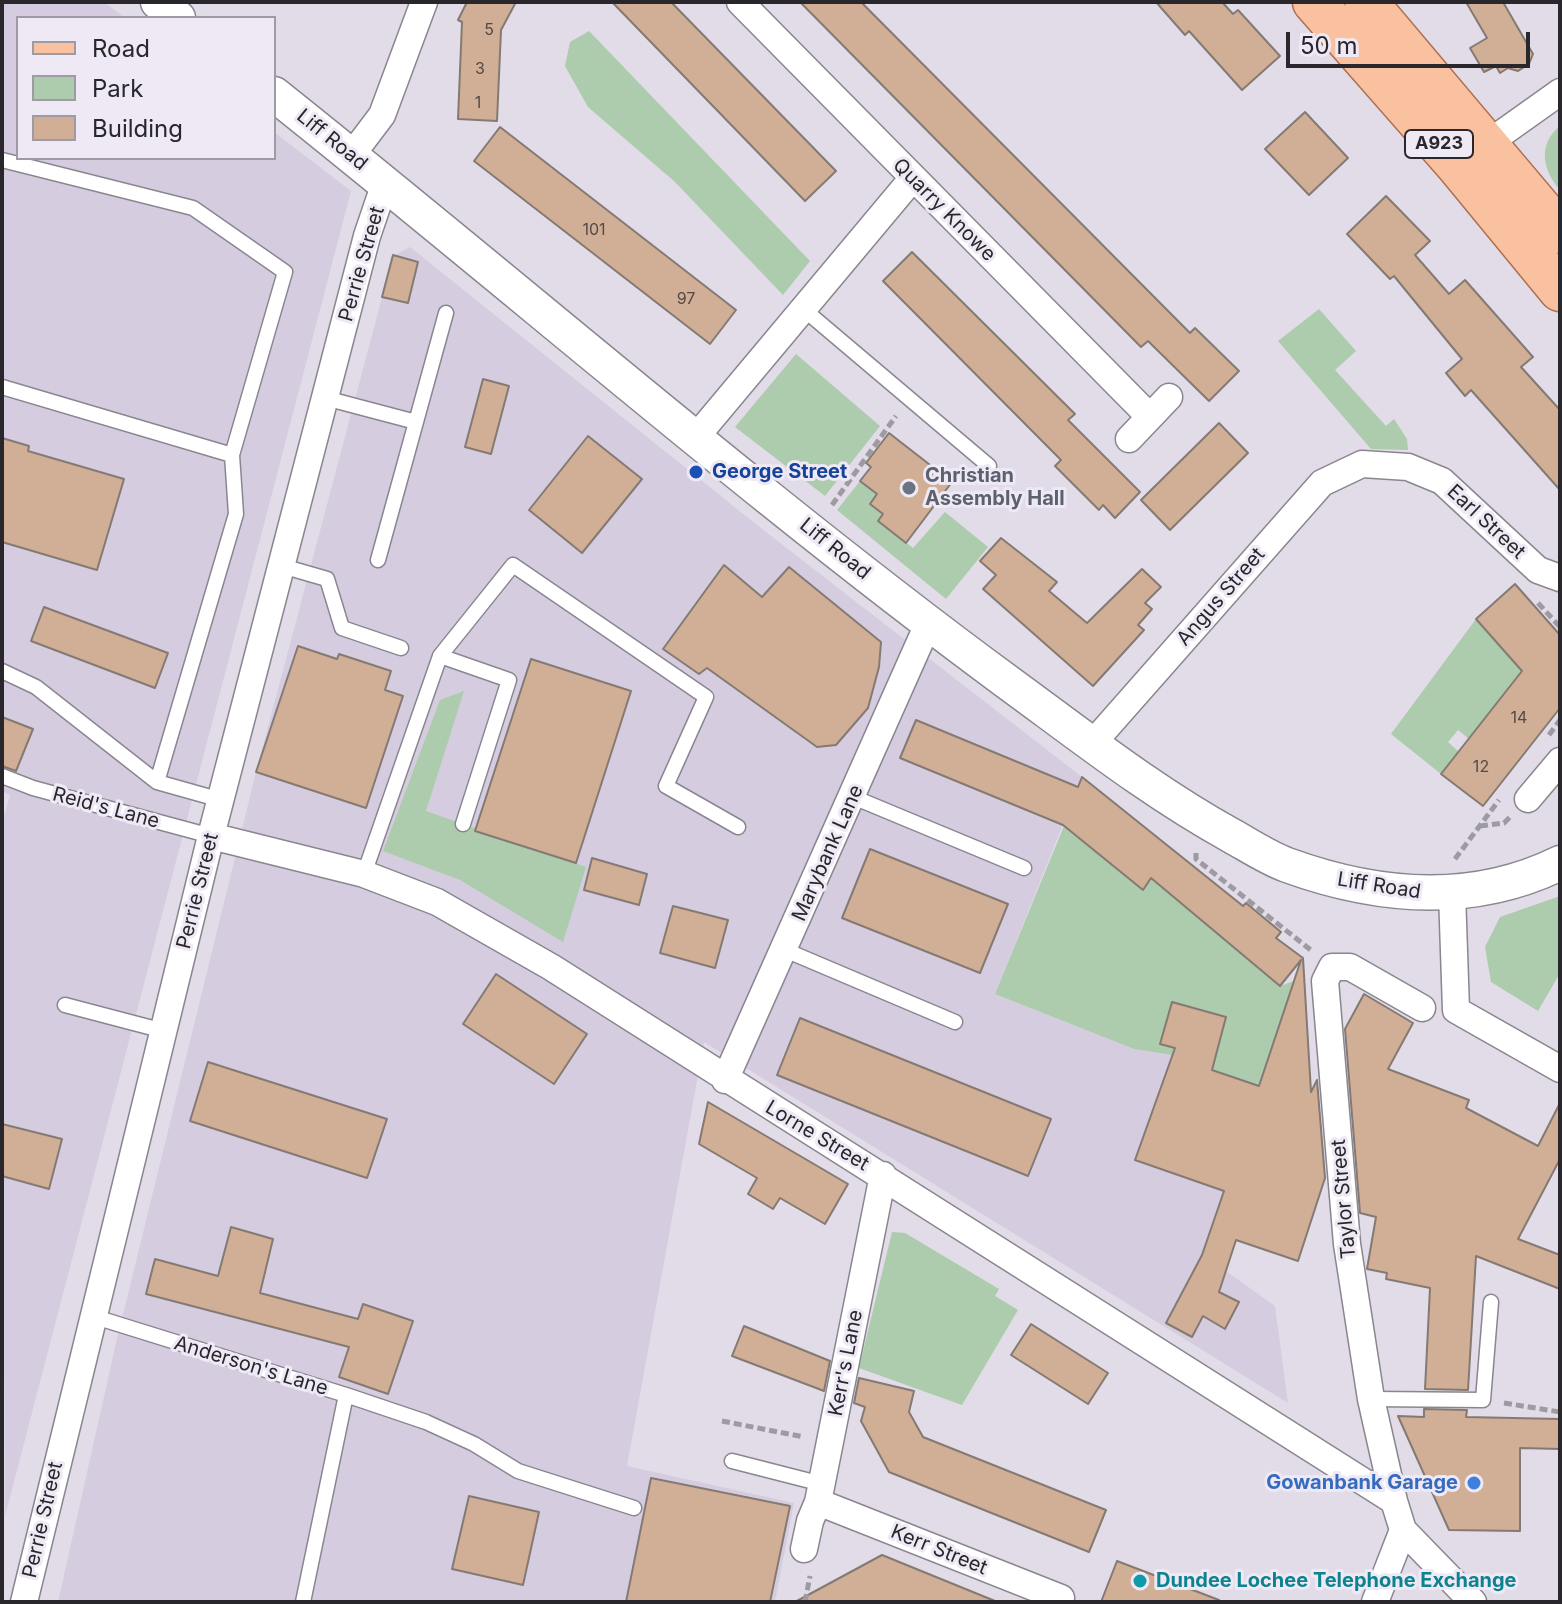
<!DOCTYPE html>
<style>
body{margin:0}
#map{position:relative;width:1562px;height:1604px;overflow:hidden;background:#e1dce7;font-family:Inter,sans-serif}
canvas{display:block}
.frame{position:absolute;inset:0;border:4px solid #29272b;pointer-events:none}
.legend{position:absolute;left:16px;top:16px;width:260px;height:144px;box-sizing:border-box;background:#eee9f5;border:2px solid #9f9ba4;margin:0;padding:10px 14px;list-style:none;font-size:24px;color:#29272b}
.legend li{display:flex;align-items:center;gap:16px;height:40px}
.legend b{width:40px;border:2px solid #9f9ba4}
.scale{position:absolute;left:1286px;top:32px;width:244px;height:36px;box-sizing:border-box;border:4px solid #29272b;border-top:0;padding-left:10px;font-size:24px;line-height:28px;white-space:nowrap;color:#29272b;-webkit-text-stroke:6px #eee9f5;paint-order:stroke}
</style>
<div id="map">
<canvas width="1562" height="1604"></canvas>
<div class="frame"></div>
<ul class="legend">
<li><b style="height:10px;background:#fac1a1"></b>Road</li>
<li><b style="height:22px;background:#adcbad"></b>Park</li>
<li><b style="height:22px;background:#d1ae96"></b>Building</li>
</ul>
<div class="scale">50 m</div>
</div>
<script>
const c = document.querySelector('canvas').getContext('2d');
c.lineJoin = 'round';
function fill(path, color) { c.fillStyle = color; c.fill(path, 'evenodd'); }
function trace(path, color, width, dash) { c.strokeStyle = color; c.lineWidth = width; c.lineCap = dash ? 'butt' : 'round'; c.setLineDash(dash || []); c.stroke(path); }
function drawText(font, color, halo, rows, align = 'center') {
  c.font = font + ' Inter,sans-serif'; c.lineWidth = 6; c.setLineDash([]); c.textBaseline = 'middle'; c.strokeStyle = halo; c.fillStyle = color; for (const [text, x, y, turn = 0] of rows) {
    c.save(); c.translate(x, y); c.rotate((+turn || 0) * Math.PI / 180); c.textAlign = isNaN(turn) ? turn : align; if (halo) c.strokeText(text, 0, 0); c.fillText(text, 0, 0); c.restore();
  }
}
const built = new Path2D(`
 M2 2H104L125 18H18V158H274V132L351 191 5 1516 2 823 10 795 2 791Z
 M410 247 757 525 1082 777 995 994 1134 1049 1172 1055 1259 1086 1200 1262 1226 1271 1275 1306 1288 1403 704 1042 627 1466 794 1503 775 1602H58L116 1343 256 772 393 256Z`);
const green = new Path2D(`
 M589 31 810 261 783 295 675 182 588 107 565 66 570 42Z
 M1560 126V190C1543 171 1537 144 1560 126Z
 M1319 309 1356 351 1335 370 1386 426 1394 419 1407 439 1408 450 1371 449 1278 341Z
 M796 354 880 426 825 496 735 427Z
 M860 481 877 494 870 504 883 514 878 521 913 548 945 512 988 547 946 599 837 510Z
 M1476 619 1522 671 1469 739 1458 730 1448 742 1459 752 1441 774 1391 734Z
 M464 691 426 811 586 867 563 942 460 880 383 851 440 700Z
 M1064 826 1143 889 1151 878 1280 986 1294 981 1259 1086 1172 1055 1134 1049 995 994Z
 M1560 896V973L1538 1011 1491 982 1485 947 1500 917Z
 M892 1232 905 1233 999 1289 995 1296 1018 1310 962 1405 859 1368Z`);
const building = new Path2D(`
 M467 2H516L501 30 497 121 458 119 462 22 458 20Z
 M612 2H671L836 171 805 201Z
 M800 2H861L1190 333 1195 328 1239 371 1209 401 1148 341 1141 347Z
 M1156 2H1222L1233 14 1238 10 1280 56 1242 90 1189 31 1185 35Z
 M1466 2H1503L1533 54 1529 64 1518 71 1508 68 1500 73 1496 66 1484 72 1470 48 1487 38Z
 M1305 112 1348 158 1309 195 1265 149Z
 M500 127 736 310 710 344 474 161Z
 M1386 196 1430 241 1415 255 1449 294 1465 280 1533 357 1521 367 1560 410V490L1471 390 1465 396 1446 373 1462 359 1394 276 1390 279 1347 234Z
 M912 252 1075 414 1068 420 1140 492 1115 518 1103 505 1099 510 1055 466 1061 460 883 281Z
 M393 255 418 262 408 303 382 297Z
 M483 379 509 386 491 454 465 447Z
 M1219 423 1248 453 1170 530 1141 500Z
 M889 433 952 482 906 543 878 521 883 514 870 504 877 494 860 481 871 467 866 463Z
 M588 436 642 479 582 553 529 510Z
 M2 438 29 446 28 451 124 479 97 570 2 542Z
 M1001 538 1057 582 1049 591 1087 623 1142 569 1161 587 1145 603 1152 609 1138 625 1144 630 1093 686 983 589 996 575 980 561Z
 M724 565 762 597 789 567 881 642 879 667 868 708 836 745 817 747 707 668 699 674 663 649Z
 M1515 584 1560 635V708L1483 806 1441 774 1522 671 1476 619Z
 M44 607 168 653 155 688 31 641Z
 M298 646 337 659 339 654 391 671 385 690 403 696 366 808 256 772Z
 M531 659 631 691 576 863 475 831Z
 M2 717 33 729 16 771 2 766Z
 M916 720 1078 787 1082 777 1243 906 1246 903 1281 932 1276 938 1303 958 1311 1092 1317 1080 1325 1178 1298 1261 1236 1240 1219 1292 1239 1302 1225 1329 1203 1316 1192 1337 1166 1323 1202 1255 1224 1191 1135 1160 1175 1048 1160 1044 1172 1002 1226 1017 1212 1070 1259 1086 1301 960 1280 986 1151 878 1143 890 1063 825 900 758Z
 M870 849 1008 904 980 973 842 918Z
 M592 858 647 874 639 905 584 890Z
 M673 906 728 920 715 968 660 953Z
 M496 974 587 1034 554 1084 463 1024Z
 M1364 994 1413 1023 1388 1069 1469 1100 1466 1108 1538 1146 1560 1103V1159L1518 1239 1560 1255V1289L1476 1256 1468 1390 1425 1389 1430 1288 1386 1279 1387 1273 1367 1269 1376 1217 1360 1213 1345 1029Z
 M800 1018 1051 1119 1028 1176 777 1075Z
 M208 1062 387 1119 367 1178 190 1121Z
 M708 1102 848 1184 825 1224 780 1198 773 1209 748 1194 757 1178 699 1144Z
 M2 1124 62 1139 49 1189 2 1176Z
 M231 1227 273 1239 260 1293 358 1319 363 1304 413 1321 388 1394 339 1377 349 1347 146 1294 155 1259 218 1276Z
 M1031 1324 1108 1373 1088 1404 1011 1355Z
 M744 1326 830 1361 824 1391 732 1356Z
 M859 1378 914 1391 909 1412 923 1437 1106 1510 1089 1552 889 1472 861 1421 865 1407 854 1403Z
 M1424 1409 1467 1410 1466 1417 1560 1419V1449L1520 1448V1531L1449 1530 1398 1416 1424 1417Z
 M651 1478 790 1506 770 1602H626Z
 M469 1496 539 1512 523 1585 452 1569Z
 M882 1555 995 1601 994 1602H795Z
 M1117 1561 1219 1600V1602H1101Z`);
const path = new Path2D(`
 M832 505 896 416
 M1538 603 1560 627
 M1549 735 1560 720
 M1480 826 1504 823 1510 817
 M1196 853V859L1312 951
 M1455 859 1499 800
 M1504 1403 1560 1412
 M722 1421 804 1437
 M805 1602 810 1576`);
const service = new Path2D(`
 M2 160 193 208 285 272 232 455
 M801 307 989 466
 M2 387 232 455 236 514 157 782
 M325 398 416 422
 M378 560 446 313
 M282 566 327 579 342 628 401 648
 M440 656 513 565 706 697 666 786 738 827
 M2 671 36 687 157 782 221 800
 M2 776 33 788 211 836
 M853 797 1024 868
 M364 874 440 656 509 680 463 824
 M785 950 955 1022
 M65 1005 164 1031
 M92 1316 346 1395 303 1602
 M346 1395 426 1422 474 1444 518 1471 634 1508
 M1371 1399 1483 1400 1491 1302
 M732 1461 822 1484`);
const minor = new Path2D(`
 M740 2 1150 417
 M1477 151 1560 92
 M351 156 382 115 424 2
 M696 437 912 179
 M1129 439 1169 397
 M1092 744 1322 483 1362 464 1408 467 1442 481 1538 570 1560 578
 M1528 799 1560 761
 M211 836 364 874 437 902 551 967 1394 1501
 M1452 893 1456 1010 1560 1069
 M1422 1008 1350 967H1332L1325 981 1347 1244 1371 1399 1394 1501 1403 1530 1473 1602
 M725 1080 928 624
 M818 1502 1061 1598
 M804 1549 810 1521 818 1502 883 1175
 M24 1602 211 836 367 236 385 183
 M1375 1602 1403 1530`);
const tertiary = new Path2D(`
 M158 2 178 18
 M274 94C519 289 755 496 1006 681 1080 735 1152 792 1232 836 1250 846 1268 858 1287 865 1378 898 1472 906 1560 863`);
const primary = new Path2D(`
 M1314 2 1458 166 1560 290
 M1366 2 1560 232`);
const markers = [
 [696,472,8,"#1a4fb4"],
 [909,488,8,"#6b7280"],
 [1474,1483,8,"#3f7fe0"],
 [1140,1581,8,"#0f9aa8"]
];
const numberNames = [
 ["5",489,30],
 ["3",480,69],
 ["1",478,103],
 ["101",594,230],
 ["97",686,299],
 ["14",1519,718],
 ["12",1481,767]
];
const shields = [
 [1439,144,68]
];
const shieldNames = [
 ["A923",1439,144]
];
const streetNames = [
 ["Liff Road",332,140,39],
 ["Quarry Knowe",944,210,45],
 ["Perrie Street",362,264,-74],
 ["Earl Street",1486,522,43],
 ["Liff Road",835,549,39],
 ["Angus Street",1221,597,-49],
 ["Reid's Lane",106,808,15],
 ["Marybank Lane",828,853,-66],
 ["Liff Road",1379,886,9],
 ["Perrie Street",198,891,-76],
 ["Lorne Street",817,1136,31],
 ["Taylor Street",1344,1199,-95],
 ["Kerr's Lane",846,1363,-79],
 ["Anderson's Lane",251,1366,17],
 ["Perrie Street",43,1520,-77],
 ["Kerr Street",939,1550,22]
];
const transitNames = [
 ["George Street",712,472]
];
const worshipNames = [
 ["Christian",925,476],
 ["Assembly Hall",925,499]
];
const shopNames = [
 ["Gowanbank Garage",1458,1483]
];
const cultureNames = [
 ["Dundee Lochee Telephone Exchange",1156,1581]
];
fill(built, '#d5cddf');
fill(green, '#adcbad');
fill(building, '#d1ae96');
trace(building, '#847a73', 2);
trace(service, '#8a8690', 17);
trace(minor, '#8a8690', 29);
trace(tertiary, '#8a8690', 37);
trace(primary, '#ae704f', 45);
trace(path, '#9e9aa2', 5, [8, 4]);
trace(service, '#fff', 14);
trace(minor, '#fff', 26);
trace(tertiary, '#fff', 34);
trace(primary, '#fac1a1', 42);
for (const [x, y, r, color] of markers) { const dot = new Path2D(); dot.arc(x, y, r, 0, 2 * Math.PI); c.fillStyle = color; c.fill(dot); trace(dot, '#eee9f5', 3); }
drawText('16px', '#534946', null, numberNames);
for (const [x, y, w] of shields) { const box = new Path2D(); box.roundRect(x - w / 2, y - 14, w, 28, 6); c.fillStyle = '#eee9f5'; c.fill(box); trace(box, '#29272b', 2); }
drawText('bold 18px', '#29272b', null, shieldNames);
drawText('20px', '#29272b', '#eee9f5', streetNames);
drawText('bold 20px', '#164399', '#eee9f5', transitNames, 'left');
drawText('bold 20px', '#5b616d', '#eee9f5', worshipNames, 'left');
drawText('bold 20px', '#366cbe', '#eee9f5', shopNames, 'right');
drawText('bold 20px', '#0d838f', '#eee9f5', cultureNames, 'left');
</script>
